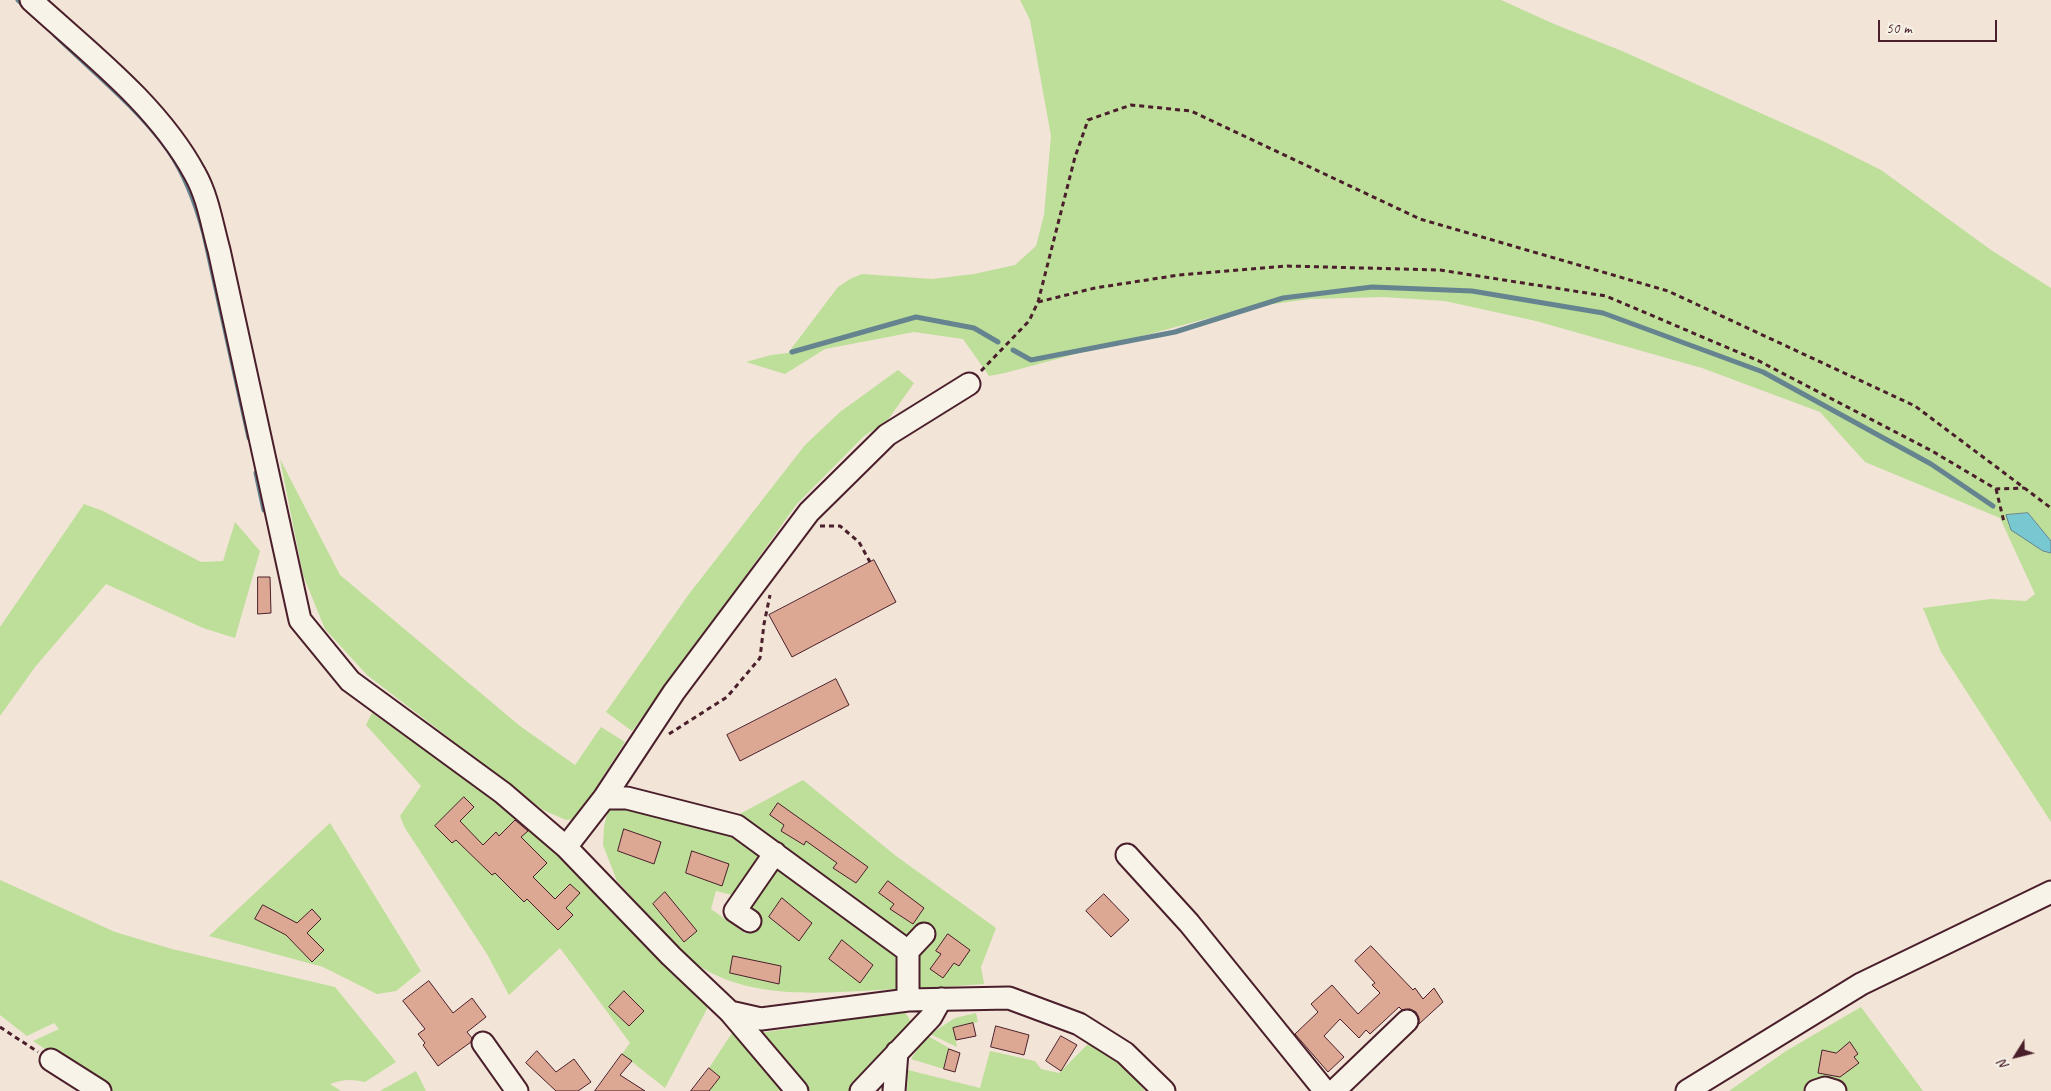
<!DOCTYPE html>
<style>
body{margin:0}
#map{position:relative;width:2051px;height:1091px;overflow:hidden;background:#f2e4d7;font-family:Caveat,sans-serif}
canvas{display:block}
.north{position:absolute;left:1991px;top:1031px;width:50px;height:50px;-webkit-text-stroke:4px #f7f3e8;paint-order:stroke;rotate:234deg;font-size:14px;font-weight:700;line-height:20px;text-align:center;color:#4a1f2b}
.north::after{content:'';display:block;margin:auto;width:18px;height:22px;background:#4a1f2b;clip-path:polygon(50% 0,100% 100%,50% 72%,0 100%)}
.scale{position:absolute;left:1878px;top:20px;width:119px;height:22px;box-sizing:border-box;border:2px solid #4a1f2b;border-top:0;padding-left:6px;font-size:15px;line-height:18px;white-space:nowrap;color:#4a1f2b;-webkit-text-stroke:4px #f7f3e8;paint-order:stroke}
</style>
<div id="map">
<canvas width="2051" height="1091"></canvas>
<div class="north">N</div>
<div class="scale">50 m</div>
</div>
<script>
const c = document.querySelector('canvas').getContext('2d');
c.lineJoin = 'round';
function fill(path, color) { c.fillStyle = color; c.fill(path, 'evenodd'); }
function trace(path, color, width, dash) { c.strokeStyle = color; c.lineWidth = width; c.lineCap = dash ? 'butt' : 'round'; c.setLineDash(dash || []); c.stroke(path); }
const green = new Path2D(`
 M1020 0H1501L1554 24 1622 51 1823 141 1881 170 1991 250 2051 288V541L2028 513 2006 515 2043 551 2051 553V822L1941 652 1923 608 1991 599 2026 601 2035 594 2000 518 1865 462 1820 412 1702 368 1536 321 1445 301 1383 297 1310 299 1250 307 1005 373 989 376 963 339 914 332 825 349 785 374 746 362 771 355 788 353 838 287 850 279 862 274 932 279 974 274 1015 265 1036 246 1044 215 1051 136 1030 20Z
 M898 370 914 383 887 421 864 436 796 505 695 647 632 731 606 712 689 594 805 445 840 412Z
 M280 459 340 575 520 726 575 765 601 727 625 742 576 819 566 820 543 810 367 675 325 629 303 575Z
 M84 504 103 511 201 562 223 561 235 522 260 551 235 638 203 628 106 584 35 667 0 716V627Z
 M372 713 468 780 517 818 507 829 518 840 529 829 540 838 640 934 708 1007 665 1088 622 1054 630 1043 560 948 509 995 487 954 405 828 400 816 421 786 366 725Z
 M803 780 896 856 996 928 981 967 984 984 917 989 915 957 936 934 922 922 908 937 738 815Z
 M624 805 737 838 762 856 732 895 716 891 711 909 746 934 758 919 750 912 749 906 777 867 895 952 897 989C828 992 748 1004 689 959L617 881 603 845 604 827 608 810 613 806Z
 M330 823 421 971 396 991 377 994 323 967 209 936Z
 M0 880 115 932 172 949 335 987 396 1062 365 1082C352 1079 343 1079 330 1084L341 1091H108L33 1041 59 1029 54 1023 27 1036 0 1015Z
 M1861 1007 1923 1091H1846L1841 1085 1810 1084 1803 1091H1729L1786 1051Z
 M905 1012 913 1025 852 1091H807L745 1023 759 1033Z
 M976 1013 978 1022 953 1028 957 1047 930 1034 955 1018Z
 M732 1033 784 1091H709L720 1077 709 1068Z
 M928 1036 949 1048 944 1069 911 1059 921 1043Z
 M1092 1040 1131 1074 1145 1091H907L908 1070 980 1088 990 1051 1035 1061 1041 1069 1059 1073Z
 M416 1071 426 1091H380Z`);
const water = new Path2D(`
 M2028 513 2051 541V553L2043 551 2011 530 2006 515Z`);
const stream = new Path2D(`
 M18 0 26 7
 M55 35C93 72 137 107 168 150 186 176 196 204 204 234L249 438
 M1013 350 1031 360 1175 332 1283 298 1372 287 1472 291 1603 313 1763 372 1931 464 1993 506
 M792 352 916 317 974 328 998 342
 M256 473 264 510`);
const building = new Path2D(`
 M874 560 896 602 792 657 769 615Z
 M258 577H270L271 613 258 614Z
 M836 679 849 705 740 761 727 735Z
 M464 797 474 807 460 821 483 845 496 832 499 836 515 820 528 831 521 837 547 863 533 877 555 899 570 884 580 893 566 908 573 915 558 930 527 899 524 902 495 873 492 875 456 840 452 843 435 826Z
 M778 803 868 867 856 883 833 868 837 863 806 841 804 845 781 831 784 825 770 815Z
 M624 829 661 842 654 864 618 851Z
 M692 851 729 864 722 886 686 873Z
 M888 881 924 908 913 924 890 909 894 904 879 893Z
 M665 892 697 931 684 942 653 904Z
 M1104 894 1129 920 1111 937 1086 911Z
 M782 898 812 923 799 941 769 917Z
 M263 905 297 923 312 909 321 919 307 933 324 950 312 962 286 935 255 919Z
 M948 934 970 950 959 966 954 963 943 978 930 969 941 954 936 951Z
 M842 940 873 965 860 983 829 959Z
 M1371 946 1413 990 1415 988 1423 999 1434 988 1443 1002 1419 1024V1018L1416 1012 1410 1009 1402 1010 1399 1007 1370 1034 1366 1030 1359 1038 1340 1019 1324 1036 1344 1057 1328 1072 1295 1034 1318 1012 1311 1004 1332 985 1358 1014 1380 993 1372 985 1375 983 1355 961Z
 M733 956 781 966 779 984 730 973Z
 M429 981 453 1013 472 998 486 1017 467 1032 472 1038 471 1042 438 1066 423 1045 425 1043 418 1034 425 1029 403 1001Z
 M624 991 644 1011 629 1026 609 1007Z
 M973 1023 976 1036 956 1040 953 1028Z
 M996 1026 1029 1035 1024 1055 991 1047Z
 M1061 1036 1077 1045 1061 1071 1046 1061Z
 M1850 1042 1858 1054 1854 1057 1859 1063 1840 1077 1818 1073 1822 1050 1836 1053Z
 M949 1049 960 1053 955 1072 944 1069Z
 M537 1051 556 1072 574 1059 591 1082 578 1091H556L526 1063Z
 M622 1054 632 1061 620 1075 645 1091H595Z
 M709 1068 720 1077 709 1091H691Z`);
const path = new Path2D(`
 M1038 302 1095 288 1179 275 1287 266 1440 270 1606 296 1759 361 1932 451 1996 489 2024 488
 M981 371 1029 321 1038 302 1075 157 1088 120 1131 105 1191 111 1420 219 1668 291 1915 406 2051 508
 M1996 489 2004 522
 M820 526H840L859 542 870 562
 M669 734 727 697 760 658 764 624 770 595
 M0 1027 38 1052`);
const minor = new Path2D(`
 M31 0C88 52 158 105 195 174 208 197 212 225 219 250L300 620 350 681 503 793 566 847 671 956 730 1012 797 1091
 M604 798H627L737 826 908 951 924 934
 M566 847 604 798 674 692 809 512 887 435 969 384
 M1127 855 1189 923 1325 1091
 M750 921 735 911 775 853
 M908 951V991
 M730 1012 761 1019 908 1000 1009 998 1079 1024 1125 1053 1164 1091
 M483 1043 517 1091
 M51 1060 100 1091
 M861 1091 931 1017 941 999
 M894 1091 897 1052
 M1334 1091 1407 1021
 M1687 1091 1861 984 2051 892
 M1816 1091 1825 1088 1835 1091`);
fill(green, '#bddf99');
fill(water, '#78c8d2');
trace(water, '#66848f', 1);
trace(stream, '#66848f', 5);
fill(building, '#dda893');
trace(building, '#4a1f2b', 1);
trace(minor, '#4a1f2b', 25);
trace(path, '#4a1f2b', 3, [5, 4]);
trace(minor, '#f7f3e8', 21);
</script>
